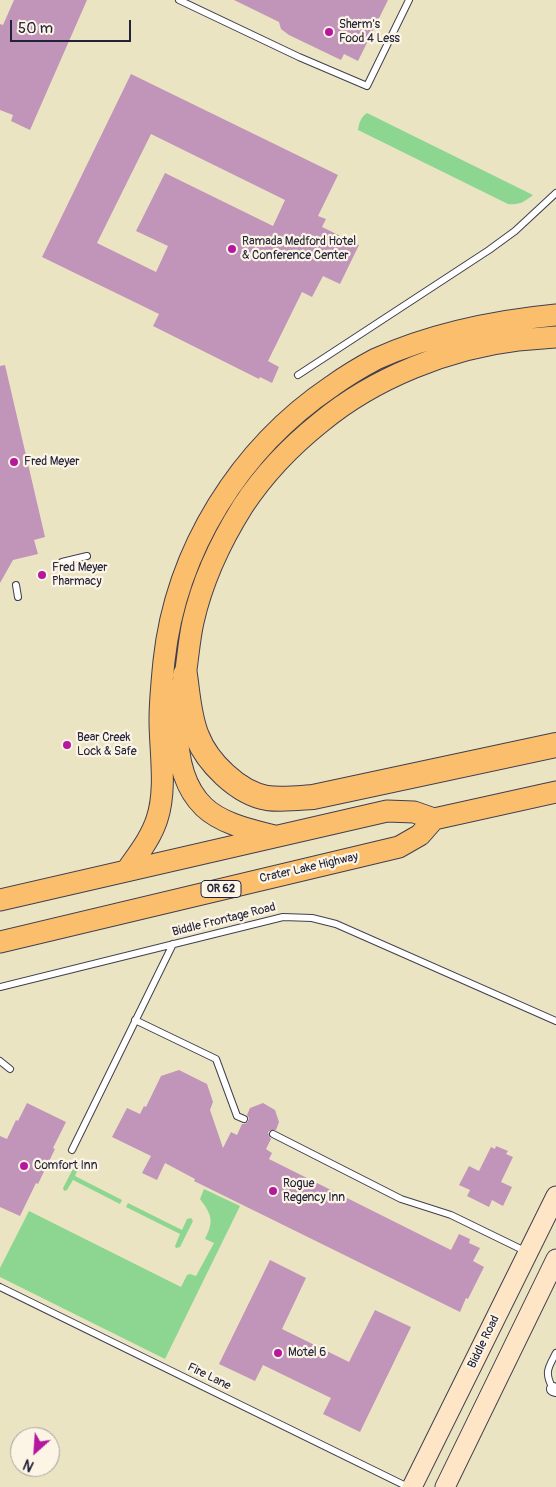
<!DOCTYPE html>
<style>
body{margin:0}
#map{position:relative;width:556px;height:1487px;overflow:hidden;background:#ebe4c3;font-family:Pangolin,sans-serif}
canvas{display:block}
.north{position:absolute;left:10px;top:1427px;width:50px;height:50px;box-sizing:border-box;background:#fcf5e5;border:1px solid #a5a1a1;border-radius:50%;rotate:206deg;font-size:14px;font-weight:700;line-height:20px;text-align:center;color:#22223b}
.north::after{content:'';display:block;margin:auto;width:18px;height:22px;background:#b5179e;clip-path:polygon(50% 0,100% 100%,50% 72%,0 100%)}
.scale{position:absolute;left:10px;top:20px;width:121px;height:22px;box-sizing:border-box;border:2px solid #22223b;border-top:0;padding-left:6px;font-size:15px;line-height:18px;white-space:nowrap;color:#22223b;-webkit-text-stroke:4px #fcf5e5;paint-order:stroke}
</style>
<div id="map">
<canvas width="556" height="1487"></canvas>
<div class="north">N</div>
<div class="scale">50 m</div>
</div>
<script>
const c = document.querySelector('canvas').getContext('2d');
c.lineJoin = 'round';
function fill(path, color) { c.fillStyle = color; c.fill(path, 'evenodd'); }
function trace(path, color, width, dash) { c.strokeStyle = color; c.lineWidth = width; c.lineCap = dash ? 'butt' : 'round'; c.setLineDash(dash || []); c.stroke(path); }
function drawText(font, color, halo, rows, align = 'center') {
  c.font = font + ' Pangolin,sans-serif'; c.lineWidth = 4.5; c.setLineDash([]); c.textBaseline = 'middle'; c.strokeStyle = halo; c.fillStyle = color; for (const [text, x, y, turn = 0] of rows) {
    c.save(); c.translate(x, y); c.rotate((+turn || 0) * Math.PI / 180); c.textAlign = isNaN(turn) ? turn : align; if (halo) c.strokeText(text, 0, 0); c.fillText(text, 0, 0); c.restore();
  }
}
const green = new Path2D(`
 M367 113 533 195C524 202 520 205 508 204L358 130C359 123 361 117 367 113Z
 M77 1161 80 1163V1164L75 1176 122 1200 120 1204 73 1180 67 1190 64 1191 63 1188Z
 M204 1189 240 1206 165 1359 0 1277V1268L29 1211 181 1287 187 1275 190 1274 196 1276 214 1243 205 1239C214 1221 212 1215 200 1199Z
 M128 1203 182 1230 187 1219 191 1218 193 1221 180 1247 176 1248 175 1246 180 1234 126 1207Z`);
const building = new Path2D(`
 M14 0H87L30 130 11 121 13 115 0 110V24L3 25Z
 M234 0H388L358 61 344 54 341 60 289 35 281 29 279 22Z
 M131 74 338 175 318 216 326 219 322 227 359 245 340 284 323 276 312 297 302 292 268 361 279 367 272 383 260 377 259 379 153 326 159 314 42 257ZM151 134 285 200 273 226 165 173 136 231 168 246 156 272 97 243Z
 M5 365 45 537 34 540 38 554 13 560 0 583V366Z
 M179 1070 207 1084 213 1102 210 1110 223 1148 231 1132 237 1135 242 1124H245L248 1121 249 1118 247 1115 250 1108 263 1103 275 1110 279 1122 276 1130H271L268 1132 269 1136 271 1139 266 1149 272 1153 269 1159 451 1250 459 1234 470 1239 469 1243 480 1248 473 1261 484 1267 468 1299 466 1298 460 1312 194 1181 195 1179 165 1163 157 1180 142 1173 151 1156 112 1137 127 1108 140 1114 144 1106 146 1107 161 1076Z
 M27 1103 66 1122 53 1148 55 1149 38 1184 36 1183 20 1216 0 1207V1136L7 1139 16 1120 18 1121Z
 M496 1146 508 1151 506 1154 513 1157 501 1182 512 1187 503 1206 492 1200 489 1207 467 1196 470 1190 459 1185 469 1166 479 1171 491 1147 495 1149Z
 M270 1260 306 1278 282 1329 349 1362 375 1310 411 1327 360 1432 323 1414 331 1398 263 1365 255 1381 219 1364Z`);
const service = new Path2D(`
 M179 0 299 57 367 86 409 0
 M298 375 489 250 515 231 556 193
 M62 562 87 556
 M16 585 18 597
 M0 987 283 917 312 918 336 924 556 1021
 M135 1020 216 1059 237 1116 244 1119
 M0 1061 10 1069
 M273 1134 401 1199 451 1215 527 1252
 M72 1150 173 944
 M0 1287 408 1487
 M553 1389C544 1372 548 1368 556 1353`);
const minor = new Path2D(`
 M553 1389 556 1390`);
const secondary = new Path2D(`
 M412 1487 556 1196
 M445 1487 556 1259`);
const trunk = new Path2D(`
 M274 836C251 830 222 824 204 807 176 780 175 734 179 698 180 691 183 683 185 676 188 658 189 640 193 622 202 582 221 541 243 506 264 474 291 446 321 422 374 378 449 348 518 340 530 339 543 338 556 337
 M127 870C138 854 151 838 157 819 167 789 160 751 160 720 160 701 162 681 164 661 176 550 240 448 332 386 346 376 361 367 376 359 434 333 494 321 556 315
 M0 900 387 811 414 812 434 819 556 792
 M0 942 399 847 420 835 434 819`);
const motorway = new Path2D(`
 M185 675C188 695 189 717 197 736 207 762 238 793 267 798 282 800 298 798 313 797L556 745`);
const markers = [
 [329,32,5,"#b5179e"],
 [232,249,5,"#b5179e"],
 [14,462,5,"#b5179e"],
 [42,575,5,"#b5179e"],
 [67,745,5,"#b5179e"],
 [24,1166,5,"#b5179e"],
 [273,1191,5,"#b5179e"],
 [278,1353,5,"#b5179e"]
];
const shields = [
 [221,889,40]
];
const shieldNames = [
 ["OR 62",221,889]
];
const poiNames = [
 ["Sherm's",339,25],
 ["Food 4 Less",339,39],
 ["Ramada Medford Hotel",242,242],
 ["& Conference Center",242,256],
 ["Fred Meyer",24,462],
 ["Fred Meyer",52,568],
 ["Pharmacy",52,582],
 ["Bear Creek",77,738],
 ["Lock & Safe",77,752],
 ["Comfort Inn",34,1166],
 ["Rogue",283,1184],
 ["Regency Inn",283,1198],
 ["Motel 6",288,1353]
];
const streetNames = [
 ["Crater Lake Highway",309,868,-13],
 ["Biddle Frontage Road",224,920,-14],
 ["Biddle Road",484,1342,-64],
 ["Fire Lane",209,1377,26]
];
fill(green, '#8cd692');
fill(building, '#c194ba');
trace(service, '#403f4f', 8);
trace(minor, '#403f4f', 14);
trace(secondary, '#403f4f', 21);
trace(trunk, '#403f4f', 23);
trace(motorway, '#403f4f', 26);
trace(service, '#fff', 6);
trace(minor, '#fff', 12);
trace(secondary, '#fde5c5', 19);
trace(trunk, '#fabe6d', 21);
trace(motorway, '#fabe6d', 24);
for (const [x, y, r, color] of markers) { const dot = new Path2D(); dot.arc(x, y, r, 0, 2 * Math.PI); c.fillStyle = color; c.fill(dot); trace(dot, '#fcf5e5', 2); }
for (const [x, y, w] of shields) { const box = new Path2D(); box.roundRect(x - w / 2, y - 8.5, w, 17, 4); c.fillStyle = '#fcf5e5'; c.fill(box); trace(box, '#22223b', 1); }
drawText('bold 11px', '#22223b', null, shieldNames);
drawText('12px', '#22223b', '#fcf5e5', poiNames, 'left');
drawText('12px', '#22223b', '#fcf5e5', streetNames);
</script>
